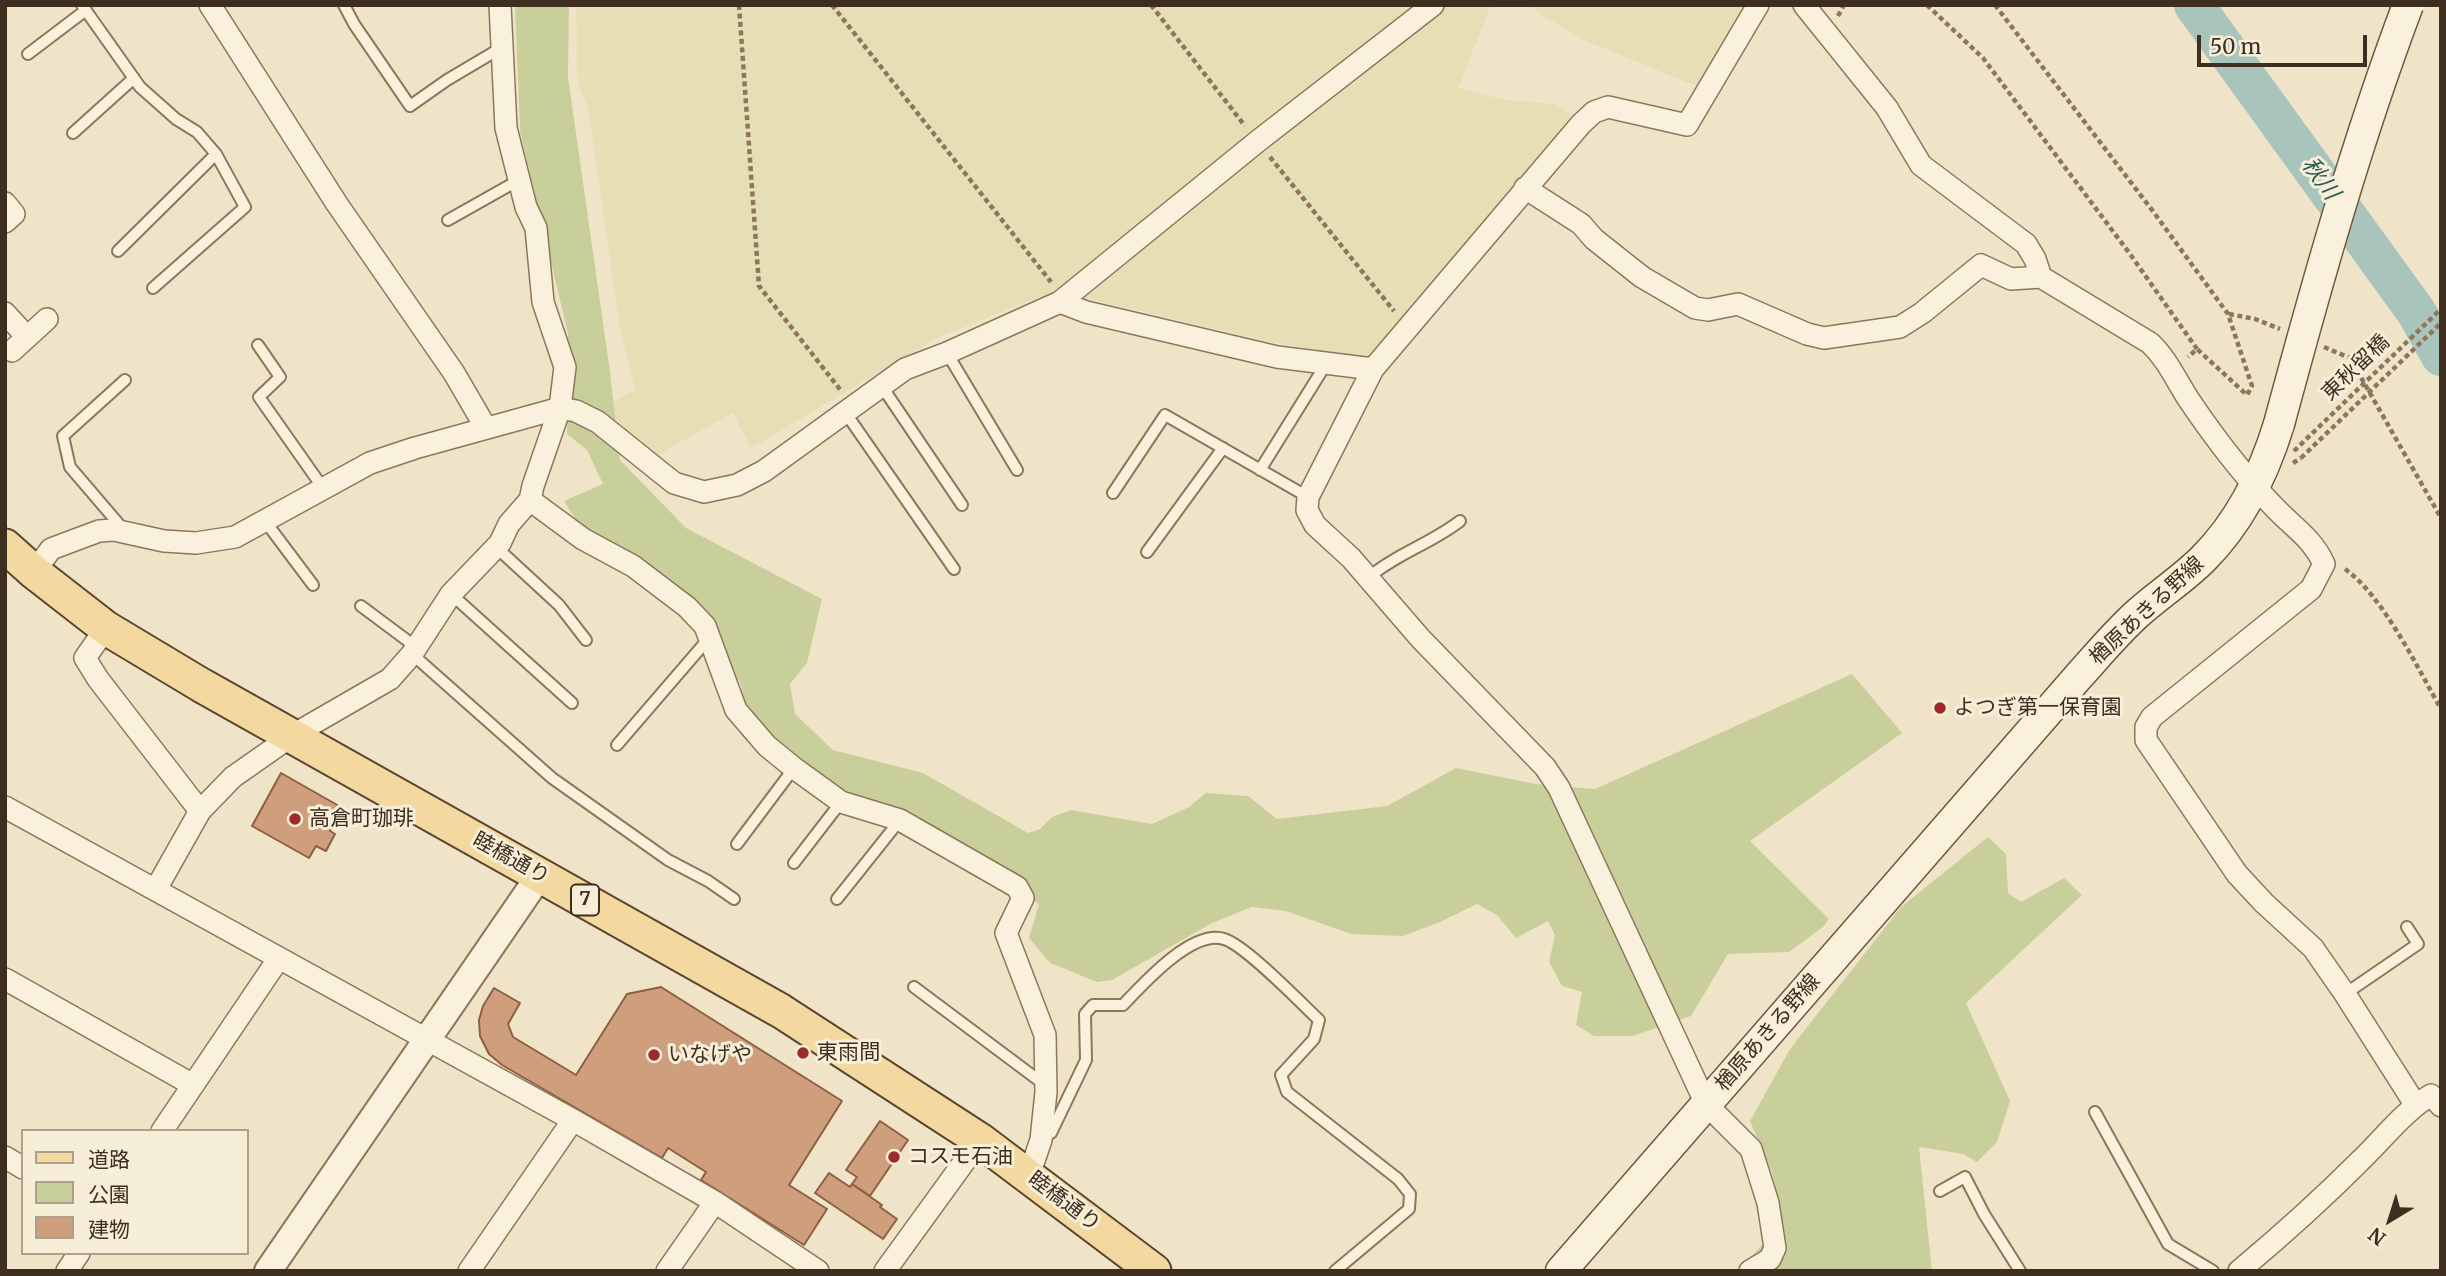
<!DOCTYPE html>
<meta charset="utf-8">
<style>
body{margin:0}
#map{position:relative;width:2446px;height:1276px;overflow:hidden;background:#f0e4c8;font-family:Merriweather,"Noto Sans JP",serif}
canvas{display:block}
.frame{position:absolute;inset:0;border:7px solid #3d2e20;pointer-events:none}
.legend{position:absolute;left:21px;top:1129px;width:228px;height:126px;box-sizing:border-box;background:#f7eed8;border:2px solid #ada18e;margin:0;padding:9px 12px;list-style:none;font-size:21px;color:#3d2e20}
.legend li{display:flex;align-items:center;gap:14px;height:35px}
.legend b{width:35px;border:2px solid #ada18e}
.north{position:absolute;left:2355px;top:1185px;width:70px;height:70px;-webkit-text-stroke:5px #f7eed8;paint-order:stroke;rotate:218deg;font-size:19px;font-weight:700;line-height:28px;text-align:center;color:#3d2e20}
.north::after{content:'';display:block;margin:auto;width:24px;height:32px;background:#3d2e20;clip-path:polygon(50% 0,100% 100%,50% 72%,0 100%)}
.scale{position:absolute;left:2197px;top:35px;width:170px;height:32px;box-sizing:border-box;border:4px solid #3d2e20;border-top:0;padding-left:9px;font-size:21px;line-height:24px;white-space:nowrap;color:#3d2e20;-webkit-text-stroke:5px #f7eed8;paint-order:stroke}
</style>
<div id="map">
<canvas width="2446" height="1276"></canvas>
<div class="frame"></div>
<ul class="legend">
<li><b style="height:9px;background:#f3d9a0"></b>道路</li>
<li><b style="height:19px;background:#c9cf9b"></b>公園</li>
<li><b style="height:19px;background:#cf9f7d"></b>建物</li>
</ul>
<div class="north">N</div>
<div class="scale">50 m</div>
</div>
<script>
const c = document.querySelector('canvas').getContext('2d');
c.lineJoin = 'round';
function fill(path, color) { c.fillStyle = color; c.fill(path, 'evenodd'); }
function trace(path, color, width, dash) { c.strokeStyle = color; c.lineWidth = width; c.lineCap = dash ? 'butt' : 'round'; c.setLineDash(dash || []); c.stroke(path); }
function drawText(font, color, halo, rows, align = 'center') {
  c.font = font + ' Merriweather,"Noto Sans JP",serif'; c.lineWidth = 6; c.setLineDash([]); c.textBaseline = 'middle'; c.strokeStyle = halo; c.fillStyle = color; for (const [text, x, y, turn = 0] of rows) {
    c.save(); c.translate(x, y); c.rotate((+turn || 0) * Math.PI / 180); c.textAlign = isNaN(turn) ? turn : align; if (halo) c.strokeText(text, 0, 0); c.fillText(text, 0, 0); c.restore();
  }
}
const farmland = new Path2D(`
 M576 5H1491L1458 88 1505 100 1554 104 1572 115 1373 353 1366 357 1280 344 1089 299 1039 297 937 338 751 448 733 413 653 457 594 411 635 390 620 328 588 108 578 84Z
 M1532 5H1750L1701 88 1586 41 1540 14Z`);
const green = new Path2D(`
 M515 5H569L568 77 610 372 620 460 686 528 822 599 807 663 790 684 795 714 833 750 923 773 1028 833 1040 829 1052 817 1071 810 1152 824 1189 807 1206 793 1248 796 1277 819 1387 806 1456 768 1536 784 1595 789 1852 674 1902 733 1750 841 1829 919 1823 927 1789 952 1728 954 1691 1016 1633 1036H1594L1576 1025 1582 992 1562 986 1549 962 1555 935 1548 921 1516 938 1497 915 1477 904 1440 922 1403 936 1351 934 1286 911 1252 907 1212 923 1112 980 1097 982 1050 963 1029 938 1039 904 940 831 851 795 751 727 741 685 698 606 582 530 564 501 603 484 587 450 567 434 568 334 520 131Z
 M1988 837 2006 854 2008 893 2021 902 2064 878 2082 895 1966 1003 2010 1101 1997 1142 1977 1162 1963 1154 1919 1147 1932 1271H1748L1752 1256 1782 1223 1772 1173 1750 1121 1790 1049 1901 907Z`);
const river = new Path2D(`
 M2194 5 2417 313 2441 356`);
const building = new Path2D(`
 M281 773 339 806 333 815 337 817 330 831 335 834 326 851 316 846 309 858 252 826Z
 M661 987 842 1101 789 1185 827 1209 804 1245 701 1180 706 1172 668 1148 662 1158 502 1065 489 1054 480 1036 479 1020 483 1006 494 988 520 1003 508 1024 513 1037 576 1075 627 994Z
 M880 1121 908 1140 870 1196 852 1184 857 1177 846 1170Z
 M829 1173 850 1187 852 1184 882 1205 880 1207 897 1219 883 1239 815 1193Z`);
const path = new Path2D(`
 M739 5 759 286 842 392
 M832 5 1051 282
 M1151 5 1245 126
 M1927 5 1983 58 2130 254 2197 349
 M1995 5 2155 214 2228 314 2252 386 2247 395 2197 349 2188 357
 M1838 16 1844 5
 M1270 157 1394 311
 M2229 314 2255 319 2280 329
 M2324 347 2350 358 2441 518
 M2293 463 2301 458
 M2345 569C2383 596 2417 667 2441 709`);
const service = new Path2D(`
 M82 5 140 87 176 119 197 132 216 154 245 207 153 288
 M344 5 354 24 410 106 447 80 501 48
 M28 54 86 10
 M73 133 134 78
 M448 220 519 180
 M118 251 216 154
 M258 345 280 377 259 397 323 488
 M947 353 1017 470
 M881 385 962 505
 M845 412 954 569
 M1260 470 1326 364
 M1113 493 1165 415 1308 497
 M265 521 313 585
 M123 529 70 467 63 436 125 380
 M496 547 559 605 586 640
 M1147 552 1223 448
 M1368 578C1396 554 1432 543 1460 521
 M451 594 572 703
 M361 606 416 647
 M412 654 552 778 668 860 708 881 734 899
 M617 745 710 637
 M737 844 794 768
 M794 863 841 802
 M837 899 900 820
 M914 987 1045 1085
 M2345 994 2418 944 2407 927
 M2095 1112 2168 1244 2213 1271
 M1044 1137 1051 1133 1086 1060 1085 1014 1093 1005H1123C1143 984 1192 929 1224 939 1245 945 1300 1002 1319 1020L1314 1039 1281 1075 1287 1092 1398 1179 1410 1194 1409 1209 1335 1271
 M1940 1191 1965 1177 1984 1214 2020 1271`);
const minor = new Path2D(`
 M210 5 337 204 454 373 486 428
 M1804 5 1887 108 1921 165 2026 244 2035 259 2041 277
 M1525 188 1581 224 1594 239 1642 277 1695 308 1708 310 1738 304 1807 334 1824 338 1900 327 1922 313 1981 265 2011 279 2041 277 2150 343C2167 359 2176 380 2189 400 2216 440 2245 478 2279 512 2297 530 2313 540 2324 564L2311 589 2152 717 2146 727V740L2237 874 2264 903 2313 948 2345 994 2415 1104
 M5 203 14 214 5 222
 M1060 302 1086 312 1277 357 1373 369
 M5 313 27 337
 M12 351 47 319
 M530 500 583 539 633 566 687 607 705 626 736 710 767 746 794 768 841 802 900 820 1017 887 1023 898 1006 933 1045 1035 1046 1092 1041 1140 1029 1175
 M34 572 51 549 99 531 114 530 164 541 196 543 235 537 370 463 415 448 560 408 576 411 598 422 674 483 704 492 737 485 764 471 905 369 947 353 1060 302 1258 141 1433 5
 M106 628 85 658 98 679 200 811
 M5 807 573 1120 715 1202 818 1271
 M156 889 200 811 233 777 293 735 390 679 412 654 451 594 500 543 509 524 530 500 533 486 560 408 565 367 543 302 536 228 526 207 506 128 500 5
 M5 979 193 1085
 M162 1131 279 958
 M5 1157 23 1168
 M67 1271 79 1253
 M469 1271 573 1120
 M667 1271 715 1202
 M885 1271 980 1140
 M1750 1271 1770 1259 1775 1248 1768 1203 1751 1149 1706 1104 1559 788 1545 767 1420 638 1351 558 1315 525 1307 510 1308 497 1373 369 1581 124 1594 112 1608 107 1687 125 1758 5
 M2239 1271C2281 1236 2321 1200 2360 1161 2383 1139 2404 1111 2431 1095L2441 1106`);
const tertiary = new Path2D(`
 M268 1271 540 875`);
const secondary = new Path2D(`
 M1561 1271 2078 677C2097 656 2116 633 2137 614 2158 595 2183 579 2203 559 2240 522 2264 473 2279 424`);
const primary = new Path2D(`
 M5 546 34 572 106 628 201 685 781 1011 980 1140 1154 1271`);
const pathBridge = new Path2D(`
 M2294 451 2441 309
 M2301 458 2441 323`);
const secondaryBridge = new Path2D(`
 M2279 424C2317 283 2356 143 2408 5`);
const markers = [
 [1940,708,7,"#9e2a2b"],
 [295,819,7,"#9e2a2b"],
 [803,1053,7,"#9e2a2b"],
 [654,1055,7,"#9e2a2b"],
 [894,1157,7,"#9e2a2b"]
];
const shields = [
 [585,900,28]
];
const shieldNames = [
 ["7",585,900]
];
const streetNames = [
 ["東秋留橋",2356,368,-44],
 ["楢原あきる野線",2147,611,-43],
 ["睦橋通り",511,859,29],
 ["楢原あきる野線",1768,1033,-49],
 ["睦橋通り",1064,1202,37]
];
const poiNames = [
 ["よつぎ第一保育園",1954,708],
 ["高倉町珈琲",309,819],
 ["東雨間",817,1053],
 ["いなげや",668,1055],
 ["コスモ石油",908,1157]
];
const waterNames = [
 ["秋川",2320,179,54]
];
fill(farmland, '#e6deb5');
fill(green, '#c9cf9b');
trace(river, '#a9c4bc', 40);
fill(building, '#cf9f7d');
trace(building, '#8d5f41', 2);
trace(service, '#8d765c', 14);
trace(minor, '#8d765c', 24);
trace(tertiary, '#8d765c', 30);
trace(secondary, '#6f573f', 33);
trace(primary, '#5b4430', 37);
trace(path, '#8d765c', 4.5, [5, 3.5]);
trace(service, '#faf1dc', 10);
trace(minor, '#faf1dc', 21);
trace(tertiary, '#faf1dc', 26);
trace(secondary, '#faf1dc', 30);
trace(primary, '#f3d9a0', 33);
trace(secondaryBridge, '#6f573f', 33, []);
trace(pathBridge, '#8d765c', 4.5, [5, 3.5]);
trace(secondaryBridge, '#faf1dc', 30);
for (const [x, y, r, color] of markers) { const dot = new Path2D(); dot.arc(x, y, r, 0, 2 * Math.PI); c.fillStyle = color; c.fill(dot); trace(dot, '#f7eed8', 2.5); }
for (const [x, y, w] of shields) { const box = new Path2D(); box.roundRect(x - w / 2, y - 15.5, w, 31, 5); c.fillStyle = '#f7eed8'; c.fill(box); trace(box, '#3d2e20', 2); }
drawText('bold 19px', '#3d2e20', null, shieldNames);
drawText('21px', '#3d2e20', '#f7eed8', streetNames);
drawText('21px', '#3d2e20', '#f7eed8', poiNames, 'left');
drawText('italic 23px', '#2f5d5a', '#f7eed8', waterNames);
</script>
